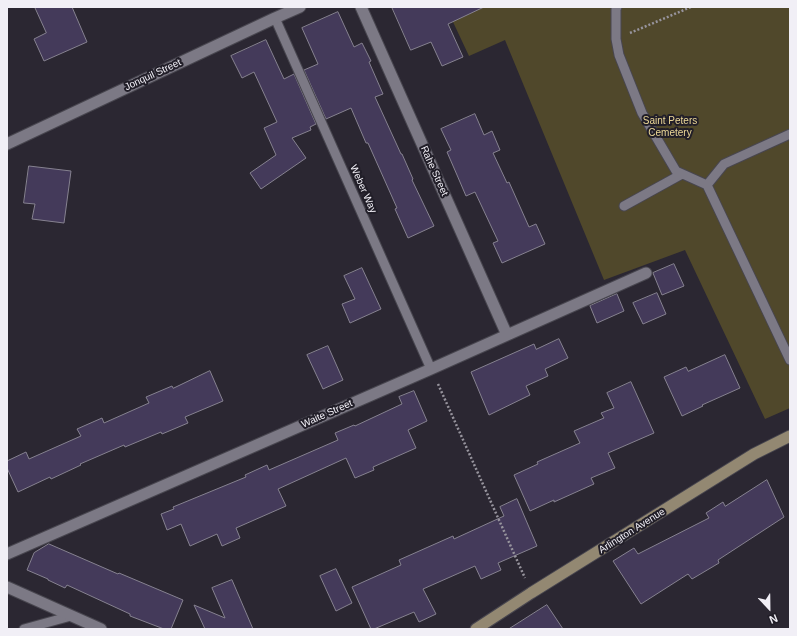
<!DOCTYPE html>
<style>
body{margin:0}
#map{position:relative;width:797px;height:636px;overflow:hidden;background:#2b2732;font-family:Helvetica,sans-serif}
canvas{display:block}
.frame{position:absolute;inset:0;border:8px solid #f1eff6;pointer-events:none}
.north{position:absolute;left:749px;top:588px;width:40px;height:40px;-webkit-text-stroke:3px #211e28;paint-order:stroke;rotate:158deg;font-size:11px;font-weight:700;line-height:16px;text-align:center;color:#f1eff6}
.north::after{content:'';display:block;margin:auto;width:14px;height:18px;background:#f1eff6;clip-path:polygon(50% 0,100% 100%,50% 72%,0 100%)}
</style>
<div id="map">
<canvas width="797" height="636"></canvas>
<div class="frame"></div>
<div class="north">N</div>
</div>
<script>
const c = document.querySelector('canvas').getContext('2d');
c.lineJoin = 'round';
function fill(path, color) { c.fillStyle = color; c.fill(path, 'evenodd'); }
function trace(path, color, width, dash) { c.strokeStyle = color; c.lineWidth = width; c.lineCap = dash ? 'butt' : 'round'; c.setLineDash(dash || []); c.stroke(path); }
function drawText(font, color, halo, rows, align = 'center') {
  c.font = font + ' Helvetica,sans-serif'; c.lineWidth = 4; c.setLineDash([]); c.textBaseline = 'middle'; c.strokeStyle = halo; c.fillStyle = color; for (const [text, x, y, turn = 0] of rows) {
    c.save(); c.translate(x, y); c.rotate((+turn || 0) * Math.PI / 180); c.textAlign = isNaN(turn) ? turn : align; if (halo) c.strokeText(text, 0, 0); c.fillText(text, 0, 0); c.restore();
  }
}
const green = new Path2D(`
 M446 7H790V408L765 419 685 250 604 280 505 40 469 56Z`);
const building = new Path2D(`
 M35 7H72L87 42 44 61 34 39 46 33Z
 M392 7H484L448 24 463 57 442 66 431 42 411 50Z
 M338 12 354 47 362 43 371 61 369 62 383 94 375 97 401 154H402L413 179 412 180 434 226 408 238 395 209 397 208 368 143H366L351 108 326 119 304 70 318 64 302 28Z
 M266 40 284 79 294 74 316 124 310 127 311 130 292 138 306 158 261 189 250 173 276 155 264 128 277 122 254 72 242 78 231 56Z
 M475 114 484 135 492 131 500 150 493 153 507 183 509 182 529 227 536 224 545 244 502 263 493 243 498 241 475 192 466 196 457 175 447 152 451 150 441 129Z
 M29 166 71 171 64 223 32 219 35 204 24 203Z
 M674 264 684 286 662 295 653 273Z
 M362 268 381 309 350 323 342 304 355 299 344 276Z
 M657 293 666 314 643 324 633 303Z
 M617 294 624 311 597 323 590 306Z
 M559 339 568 358 545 369 548 376 526 386 530 395 489 415 471 372 534 344 536 349Z
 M328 346 343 380 323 389 307 355Z
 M725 355 740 388 702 405 703 406 682 416 664 377 686 367 688 371Z
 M210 371 223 401 185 417 188 423 162 434 161 432 125 447 124 445 80 464 81 465 51 479 50 477 18 492 7 468V461L26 452 29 459 81 436 77 429 102 418 104 423 149 403 146 397 172 386 173 388Z
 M631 382 654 433 608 453 615 468 591 478 594 484 554 502V500L530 511 514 475 538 464 537 462 580 443 574 431 604 418 601 413 614 408 607 393Z
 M414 391 427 421 408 430 416 448 373 467 374 470 355 478 346 458 278 489 286 506 236 528 240 538 222 546 217 534 190 546 181 524 167 530 161 514 174 509 173 507 246 477 245 475 267 465 269 470 338 440 335 433 354 425 355 426 402 404 399 397Z
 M767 480 784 517 718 560 719 563 692 579 688 574 641 604 613 561 634 548 638 554 709 518 706 513 723 502 725 506Z
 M517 499 537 546 498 563 501 570 481 579 475 566 423 589 436 614 419 622 414 612 374 629H371L352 587 401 565 399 560 453 536 454 539 504 516 500 507Z
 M49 544 118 574 119 573 183 600 171 629H164L130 616V614L67 585 65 588 48 580V579L27 570 34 553Z
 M336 569 352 603 336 611 320 576Z
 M232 580 253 629H205L194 605 225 618 212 588Z
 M547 605 563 629H509Z`);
const path = new Path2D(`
 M630 33 691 7
 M438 384 525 578`);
const service = new Path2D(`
 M617 7 616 9V39L619 55 642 113 676 171 707 185 790 360
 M275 18 431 369
 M707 185 724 164 790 134
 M624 206 682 174
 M24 629 71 616`);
const minor = new Path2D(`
 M361 7 507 335
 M7 144 275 18 300 7
 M7 554 431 369 646 273`);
const tertiary = new Path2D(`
 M7 587 101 629`);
const secondary = new Path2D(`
 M476 629 531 593 754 454 790 436`);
const streetNames = [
 ["Jonquil Street",153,75,-25],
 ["Rahe Street",434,171,66],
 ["Weber Way",363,189,66],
 ["Waite Street",327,414,-24],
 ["Arlington Avenue",632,531,-32]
];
const parkNames = [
 ["Saint Peters",670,121],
 ["Cemetery",670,133]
];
fill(green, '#50482b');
fill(building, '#443a5a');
trace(building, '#868290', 1);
trace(service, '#48464f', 11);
trace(minor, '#48464f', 13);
trace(tertiary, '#48464f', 13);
trace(secondary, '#48464f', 13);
trace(path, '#97949d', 2.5, [2, 2]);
trace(service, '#7c7985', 9);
trace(minor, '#7c7985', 11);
trace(tertiary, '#7c7985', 11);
trace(secondary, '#938872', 11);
drawText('10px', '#f1eff6', '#211e28', streetNames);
drawText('10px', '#ebd797', '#211e28', parkNames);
</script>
